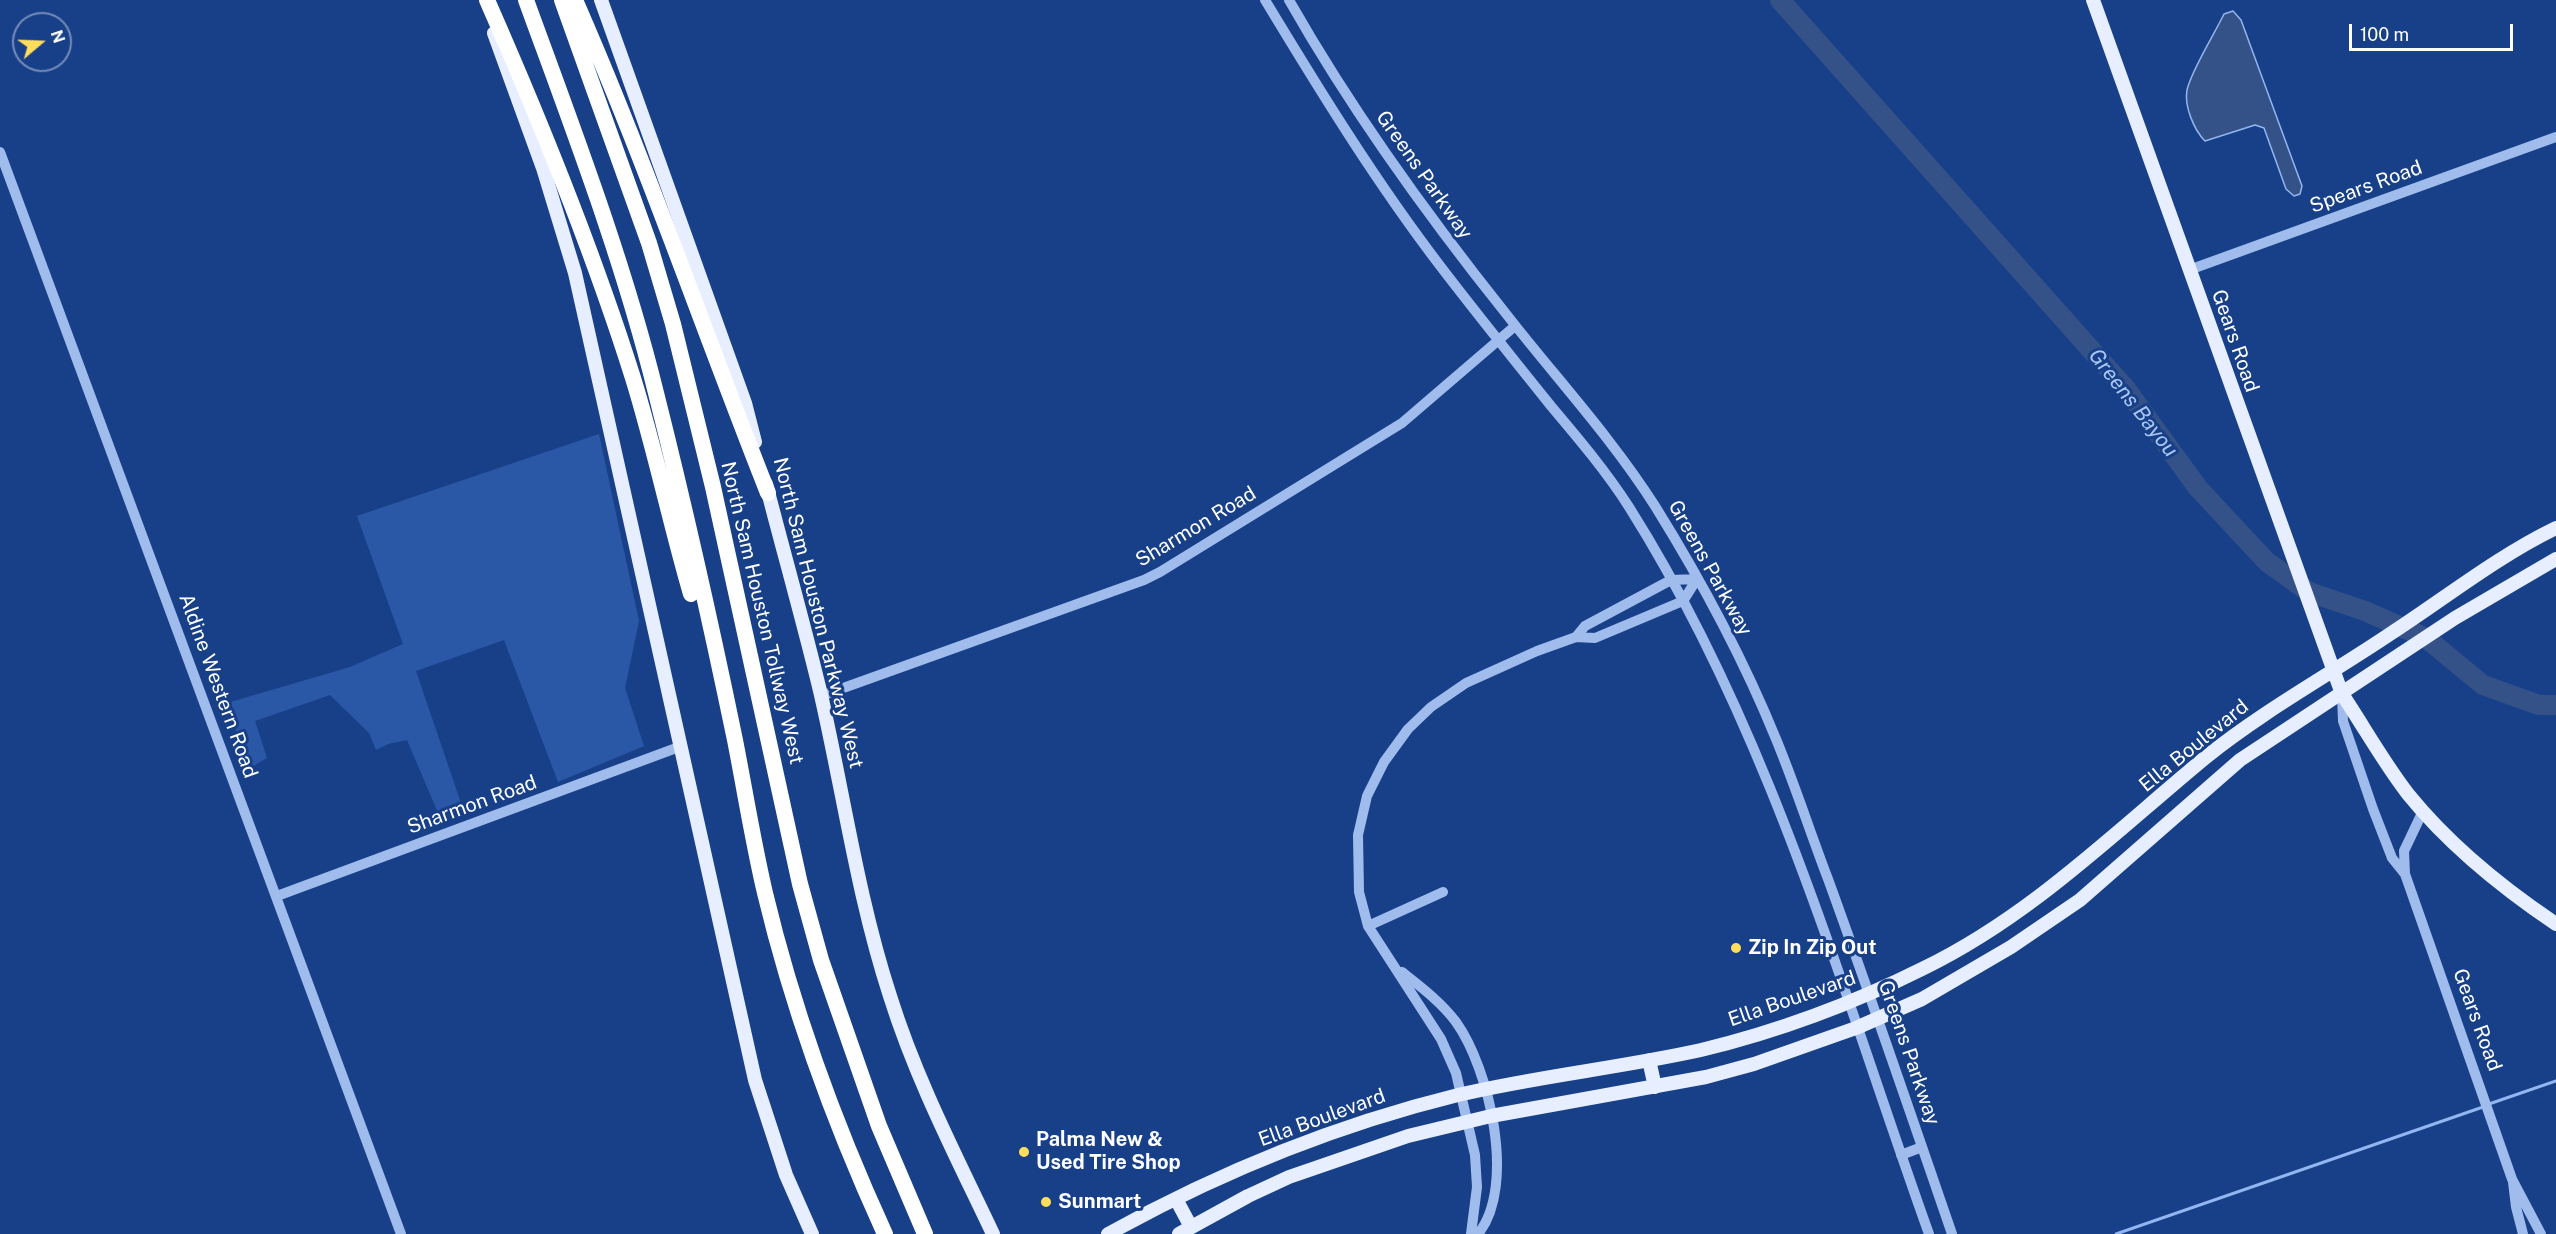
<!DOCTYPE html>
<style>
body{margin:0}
#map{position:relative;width:2556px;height:1234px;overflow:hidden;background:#184088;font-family:"Public Sans",sans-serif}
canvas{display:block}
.north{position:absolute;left:12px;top:12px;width:60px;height:60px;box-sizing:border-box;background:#184088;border:2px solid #748cb8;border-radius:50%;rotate:71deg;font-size:16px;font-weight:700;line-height:24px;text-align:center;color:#fff}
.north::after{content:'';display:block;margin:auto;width:21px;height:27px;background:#ffde5c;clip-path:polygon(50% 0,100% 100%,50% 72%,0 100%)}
.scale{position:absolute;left:2349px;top:24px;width:164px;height:27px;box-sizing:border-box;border:3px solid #fff;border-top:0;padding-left:8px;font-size:18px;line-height:21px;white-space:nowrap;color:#fff;-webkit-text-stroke:4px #184088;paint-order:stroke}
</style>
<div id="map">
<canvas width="2556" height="1234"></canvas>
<div class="north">N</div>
<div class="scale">100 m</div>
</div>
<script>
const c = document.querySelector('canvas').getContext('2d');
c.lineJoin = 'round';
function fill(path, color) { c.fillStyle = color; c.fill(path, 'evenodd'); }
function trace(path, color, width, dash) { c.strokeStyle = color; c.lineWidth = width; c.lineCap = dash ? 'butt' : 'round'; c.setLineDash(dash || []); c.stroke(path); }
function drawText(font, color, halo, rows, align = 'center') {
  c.font = font + ' "Public Sans",sans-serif'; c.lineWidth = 6; c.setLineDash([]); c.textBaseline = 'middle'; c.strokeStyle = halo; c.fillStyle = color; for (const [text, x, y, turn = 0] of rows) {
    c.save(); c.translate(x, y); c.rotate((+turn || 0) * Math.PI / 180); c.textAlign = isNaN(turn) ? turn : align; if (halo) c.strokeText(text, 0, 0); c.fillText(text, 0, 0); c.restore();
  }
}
const green = new Path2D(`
 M599 434 639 621 625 688 644 746 558 782 504 640 416 671 465 815 441 820 407 740 388 744 376 750 369 733 330 695 255 721 267 758 248 769 227 703 350 667 403 644 357 516Z`);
const water = new Path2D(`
 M2233 11 2241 20 2302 186 2300 194 2294 196 2286 189 2264 128 2255 125 2205 141C2194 130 2184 106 2187 90 2191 71 2215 33 2224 14Z`);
const stream = new Path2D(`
 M2489 1104 2556 1081
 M2116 1234 2483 1107`);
const river = new Path2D(`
 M1780 0 2126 389 2198 488 2267 562 2309 592 2365 611 2426 638 2483 685 2539 705H2556`);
const minor = new Path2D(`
 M1265 0C1320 91 1376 182 1441 267 1477 314 1514 360 1551 406 1578 438 1606 471 1629 507 1770 730 1841 988 1929 1234
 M1289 0C1352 111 1427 215 1507 315 1557 379 1611 437 1655 506 1701 580 1743 658 1776 739 1795 785 1810 832 1828 879 1871 997 1911 1115 1952 1234
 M0 152 401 1234
 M2189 270 2556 137
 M1576 637 1585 626 1671 580 1697 579
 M2342 695 2343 721 2373 809 2392 858 2404 873
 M821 696 1144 580 1160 572 1402 423 1515 326
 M2423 811 2404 851 2405 874 2512 1179 2541 1234
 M277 896 679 747
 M1368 926 1443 892
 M1402 972C1421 987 1441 1002 1456 1022 1489 1068 1517 1186 1478 1234
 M1901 1155 1922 1147
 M2513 1182 2516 1207 2523 1234
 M1471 1234 1477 1187 1475 1155 1456 1073 1441 1039 1368 926 1359 892 1358 835 1367 796 1384 762 1408 729 1431 707 1466 683 1537 651 1576 637 1595 638 1683 601 1697 579`);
const major = new Path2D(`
 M601 0 745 403 755 442
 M2093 0 2342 694C2364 727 2384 763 2408 794 2450 846 2501 887 2556 924
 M494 33 543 168 575 273 755 1080 786 1175 812 1234
 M766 484C784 554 804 624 821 695 844 796 858 898 890 996 916 1079 956 1156 993 1234
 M1649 1060 1655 1087
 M1176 1199 1191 1227
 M1108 1234C1218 1173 1336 1125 1458 1095 1538 1076 1620 1068 1701 1050 1776 1032 1854 1003 1924 968 2031 916 2115 832 2206 757 2263 711 2329 675 2390 634 2444 599 2498 556 2556 528
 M1179 1234 1248 1196 1289 1177 1408 1136 1491 1116 1706 1077 1754 1064 1856 1028 1922 999 2011 947 2080 900 2240 760 2455 618 2556 559`);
const highway = new Path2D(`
 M487 0C542 125 592 248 633 378 655 449 670 522 691 594
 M526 0C573 129 623 259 656 393 685 508 711 624 735 740 745 791 753 842 765 893 793 1010 835 1125 885 1234
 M562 0 649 243 673 324 713 487 800 884 821 960 879 1126 925 1234
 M575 0C646 162 703 329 768 493`);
const markers = [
 [1736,948,6,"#ffde5c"],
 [1024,1152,6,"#ffde5c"],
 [1046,1202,6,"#ffde5c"]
];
const streetNames = [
 ["Greens Parkway",1424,175,55],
 ["Spears Road",2366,187,-20],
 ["Gears Road",2235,341,71],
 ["Sharmon Road",1196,527,-31],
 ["Greens Parkway",1710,568,61],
 ["North Sam Houston Tollway West",762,613,77],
 ["North Sam Houston Parkway West",818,613,76],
 ["Aldine Western Road",218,686,70],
 ["Ella Boulevard",2194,746,-39],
 ["Sharmon Road",472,805,-20],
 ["Ella Boulevard",1792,999,-19],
 ["Gears Road",2477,1020,70],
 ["Greens Parkway",1909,1053,71],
 ["Ella Boulevard",1322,1118,-20]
];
const poiNames = [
 ["Zip In Zip Out",1748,948],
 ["Palma New &",1036,1140],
 ["Used Tire Shop",1036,1163],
 ["Sunmart",1058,1202]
];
const waterNames = [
 ["Greens Bayou",2133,403,52]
];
fill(green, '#2b58a6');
fill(water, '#355288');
trace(water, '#92b6f0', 1.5);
trace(stream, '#92b6f0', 3);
trace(river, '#355288', 20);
trace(minor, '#a0bced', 10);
trace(major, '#e6eeff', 14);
trace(highway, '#fff', 16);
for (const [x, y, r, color] of markers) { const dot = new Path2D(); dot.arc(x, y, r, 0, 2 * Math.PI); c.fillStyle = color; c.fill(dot); trace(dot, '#184088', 2); }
drawText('20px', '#fff', '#184088', streetNames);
drawText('bold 20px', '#fff', '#184088', poiNames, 'left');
drawText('italic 21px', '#abc7f5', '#184088', waterNames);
</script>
